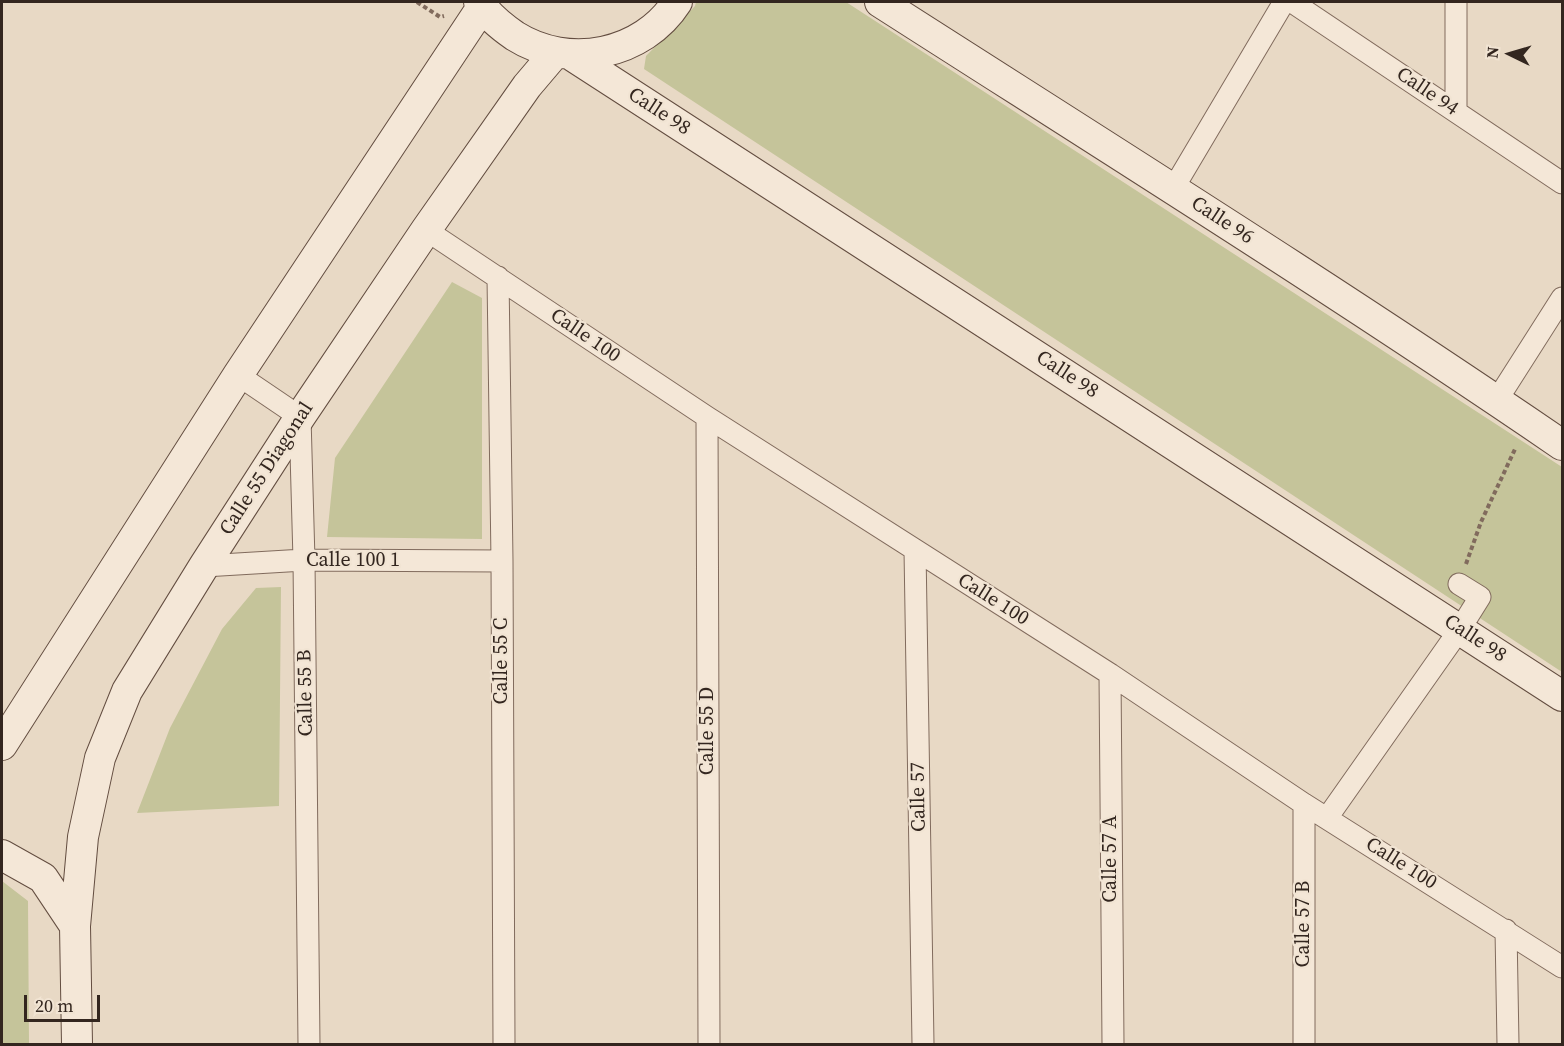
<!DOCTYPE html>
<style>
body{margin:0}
#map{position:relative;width:1564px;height:1046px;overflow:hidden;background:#e8d9c5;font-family:"Source Serif 4",serif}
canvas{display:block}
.frame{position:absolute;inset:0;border:3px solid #33261f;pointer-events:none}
.north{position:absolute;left:1480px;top:24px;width:60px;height:60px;-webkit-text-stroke:4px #f1e4d3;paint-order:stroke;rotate:275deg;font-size:16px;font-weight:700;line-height:24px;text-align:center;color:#33261f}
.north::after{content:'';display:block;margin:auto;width:21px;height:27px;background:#33261f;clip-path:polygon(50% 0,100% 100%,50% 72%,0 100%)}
.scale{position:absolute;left:24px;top:995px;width:76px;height:27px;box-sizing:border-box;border:3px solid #33261f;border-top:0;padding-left:8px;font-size:18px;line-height:21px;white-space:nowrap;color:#33261f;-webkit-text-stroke:4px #f1e4d3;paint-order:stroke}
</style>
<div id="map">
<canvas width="1564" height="1046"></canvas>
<div class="frame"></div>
<div class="north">N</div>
<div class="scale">20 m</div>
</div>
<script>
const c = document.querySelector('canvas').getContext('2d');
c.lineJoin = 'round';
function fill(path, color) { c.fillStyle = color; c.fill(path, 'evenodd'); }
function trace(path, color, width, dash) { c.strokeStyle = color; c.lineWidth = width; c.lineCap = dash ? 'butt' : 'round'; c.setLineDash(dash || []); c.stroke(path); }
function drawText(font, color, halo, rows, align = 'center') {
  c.font = font + ' "Source Serif 4",serif'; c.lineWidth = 4.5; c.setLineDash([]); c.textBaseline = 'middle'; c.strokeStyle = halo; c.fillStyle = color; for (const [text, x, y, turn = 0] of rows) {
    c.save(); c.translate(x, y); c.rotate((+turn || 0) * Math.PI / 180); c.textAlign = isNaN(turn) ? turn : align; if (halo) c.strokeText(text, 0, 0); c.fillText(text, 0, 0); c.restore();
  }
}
const green = new Path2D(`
 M696 2H846L1562 467V672L644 69 646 56 695 6Z
 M452 282 482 298V539L327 537 335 458Z
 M281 587 279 806 137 813 170 728 222 629 256 588Z
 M2 881 28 901 29 1044H2Z`);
const path = new Path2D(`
 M417 2 440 17 444 16
 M1466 564 1481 522 1516 447`);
const street = new Path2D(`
 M1292 2 1562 183
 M1456 110V2
 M1173 189 1284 2
 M426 230 707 417 1110 674 1304 804 1562 967
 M498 277 502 561 504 1044
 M238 375 300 417 304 560 309 1044
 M1497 400 1562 298
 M707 417 709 1044
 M915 550 923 1044
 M204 566 304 560 502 561
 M1110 674 1113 1044
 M1327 818 1460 629 1480 597 1459 584
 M1506 930 1508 1044
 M1304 1044V804`);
const secondary = new Path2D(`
 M479 2C488 16 502 27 515 36 569 70 643 55 677 2
 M880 2C1108 148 1338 292 1562 445
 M571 55 1562 696
 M2 745 238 375 482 7
 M2 855 43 878 75 926
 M77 1044 75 926 83 837 100 758 127 691 204 566 300 417 426 230 527 86 555 53`);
const streetNames = [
 ["Calle 94",1427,92,34],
 ["Calle 98",659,112,33],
 ["Calle 96",1222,221,33],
 ["Calle 100",585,336,34],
 ["Calle 98",1067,375,33],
 ["Calle 55 Diagonal",267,469,-57],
 ["Calle 100 1",353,561],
 ["Calle 100",993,600,32],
 ["Calle 98",1475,639,33],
 ["Calle 55 C",502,661,-90],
 ["Calle 55 B",306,693,-91],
 ["Calle 55 D",708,731,-90],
 ["Calle 57",919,797,-91],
 ["Calle 57 A",1111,859,-90],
 ["Calle 100",1401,864,32],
 ["Calle 57 B",1304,924,-90]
];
fill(green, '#c5c49a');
trace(street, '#816b5d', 23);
trace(secondary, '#634d40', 32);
trace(path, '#816b5d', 4, [4.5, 3]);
trace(street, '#f4e7d7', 21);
trace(secondary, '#f4e7d7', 30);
drawText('20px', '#33261f', '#f1e4d3', streetNames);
</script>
